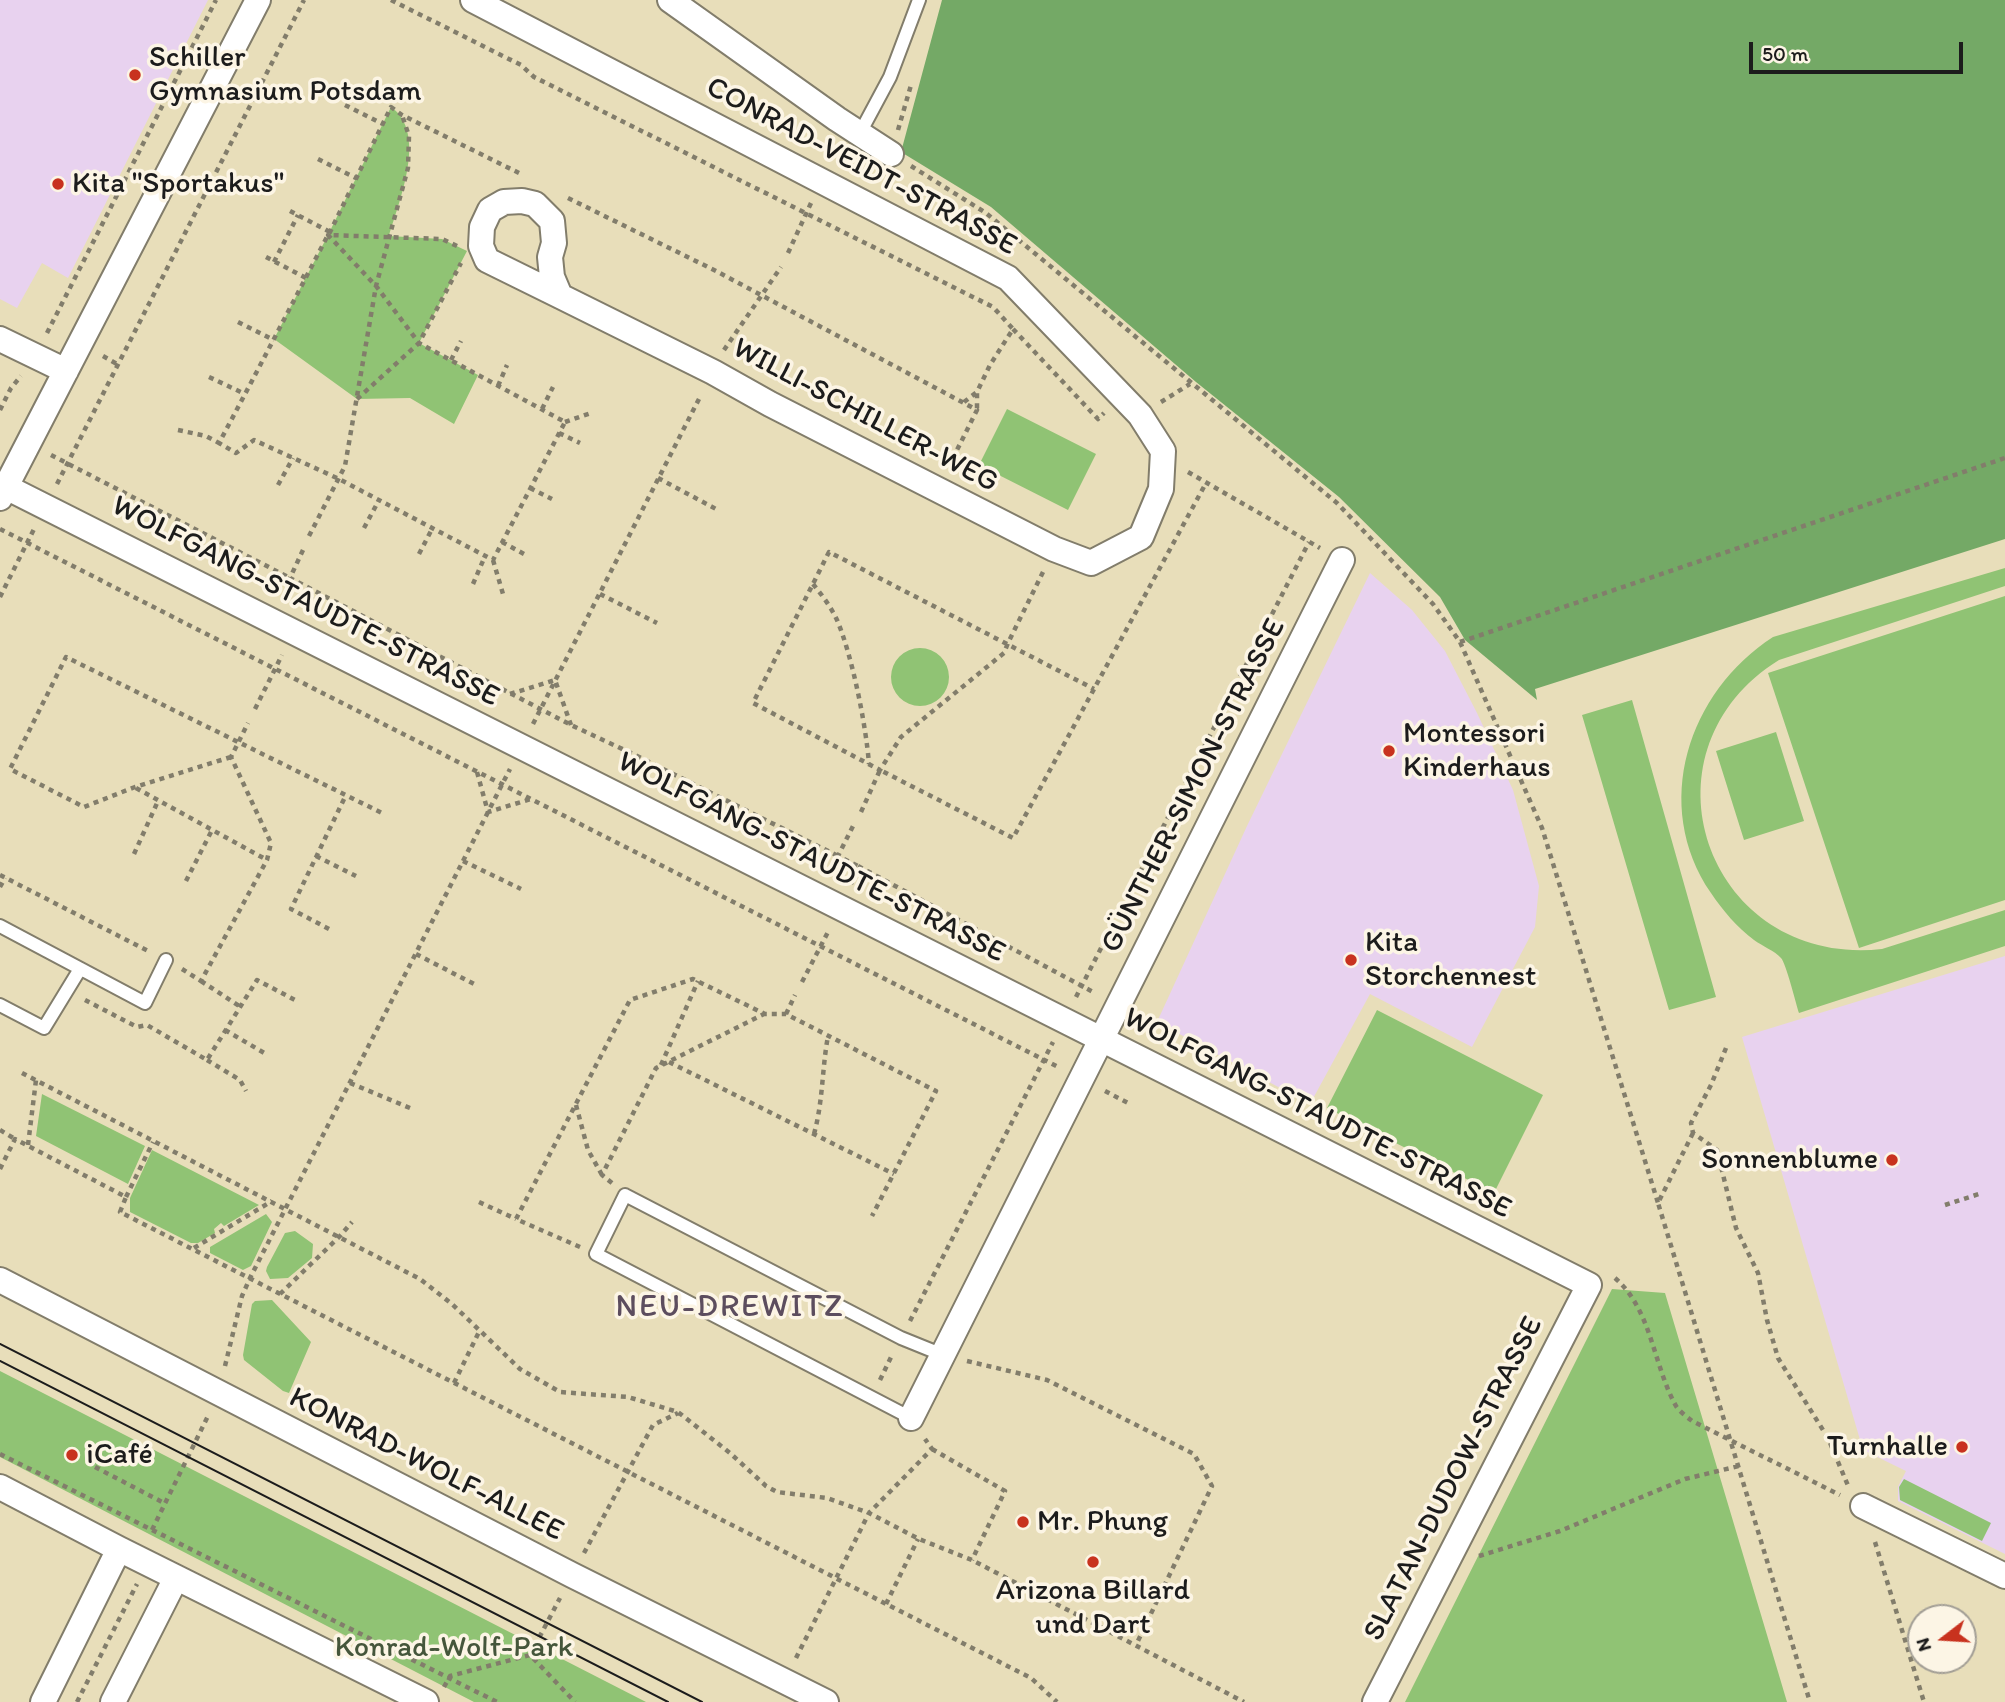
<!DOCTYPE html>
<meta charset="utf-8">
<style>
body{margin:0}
#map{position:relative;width:2005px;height:1702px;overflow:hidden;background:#e8deba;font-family:Itim,sans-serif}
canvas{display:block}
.north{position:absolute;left:1907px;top:1604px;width:70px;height:70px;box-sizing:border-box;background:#fcf5e5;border:2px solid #a29e95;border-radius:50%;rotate:253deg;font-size:19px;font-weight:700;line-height:28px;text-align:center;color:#1c1c1c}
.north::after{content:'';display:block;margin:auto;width:24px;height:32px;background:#c8321e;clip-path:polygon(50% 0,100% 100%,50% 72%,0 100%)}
.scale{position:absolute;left:1749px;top:42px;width:214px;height:32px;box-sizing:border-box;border:4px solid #1c1c1c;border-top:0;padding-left:9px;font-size:21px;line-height:24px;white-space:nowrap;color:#1c1c1c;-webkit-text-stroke:5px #fcf5e5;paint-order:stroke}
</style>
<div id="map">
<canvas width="2005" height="1702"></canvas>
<div class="north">N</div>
<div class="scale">50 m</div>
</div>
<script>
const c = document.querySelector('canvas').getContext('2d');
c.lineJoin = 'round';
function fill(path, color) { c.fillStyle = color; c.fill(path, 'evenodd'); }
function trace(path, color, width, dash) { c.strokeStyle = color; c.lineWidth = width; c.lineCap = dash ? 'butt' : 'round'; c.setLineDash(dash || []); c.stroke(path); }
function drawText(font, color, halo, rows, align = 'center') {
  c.font = font + ' Itim,sans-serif'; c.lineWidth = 7; c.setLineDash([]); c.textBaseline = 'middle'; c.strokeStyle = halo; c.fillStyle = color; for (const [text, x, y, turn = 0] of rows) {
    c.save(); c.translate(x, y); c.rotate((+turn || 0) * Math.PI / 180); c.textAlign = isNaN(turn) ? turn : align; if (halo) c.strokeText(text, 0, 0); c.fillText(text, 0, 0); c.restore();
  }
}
const built = new Path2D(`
 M0 0H208L68 278 42 263 17 308 0 299Z
 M1370 573 1412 610 1445 651 1477 713 1513 790 1539 886 1535 927 1472 1047 1370 994 1310 1104 1157 1022 1247 826Z
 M2005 956V1554L1898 1501V1487L1906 1471 1863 1450 1742 1037Z`);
const green = new Path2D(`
 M391 107C428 133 399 201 389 236L442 239 467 251 419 343 478 375 454 424 410 398 357 399 274 339 328 235Z
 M1007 409 1096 454 1068 510 979 465Z
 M2005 568V586L1779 660C1631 752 1708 968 1882 949L2005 910V946L1799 1013C1796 1004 1786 963 1781 958 1775 951 1762 946 1754 940 1737 927 1723 911 1711 893 1651 805 1688 692 1773 637Z
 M2005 596V900L1859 948 1768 673Z
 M891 677a29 29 0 1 1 58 0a29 29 0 1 1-58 0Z
 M1632 700 1716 997 1669 1010 1582 715Z
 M1776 732 1804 821 1744 840 1716 751Z
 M1377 1010 1543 1095 1494 1193 1327 1108Z
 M42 1094 145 1146 128 1184 36 1136Z
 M152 1150 259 1205 224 1226 221 1223 214 1229 215 1233 198 1243H191L130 1212V1198Z
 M266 1214 272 1222 251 1266 243 1270 210 1253V1247Z
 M295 1231 313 1244 312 1258 288 1278 270 1279 266 1271 267 1267 285 1233Z
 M1612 1289 1665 1293 1787 1702H1405Z
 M272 1300 311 1342 289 1393 283 1391 244 1360 243 1355 252 1304 255 1301Z
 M0 1371 646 1702H474L0 1457Z
 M1904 1479 1991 1523 1982 1541 1900 1500 1899 1487Z`);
const forest = new Path2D(`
 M942 0H2005V539L1535 689 1537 700 1465 640 1440 597 1339 497 1196 382 991 207 901 152Z`);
const path = new Path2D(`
 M391 0 521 65 534 77 993 307 1013 329 990 365 977 392V410
 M345 105 383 124
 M898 130 911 85
 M318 159 356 178
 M911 166 986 213 1337 503 1433 604 1460 642 1542 828 1658 1203
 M568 198 716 271 977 410 949 466
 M290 211 330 232
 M457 246 442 239 328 235 376 286 419 343 565 422 493 560 339 479 254 440 236 453 219 443C256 374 292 304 328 235L330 232 391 107 402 115 519 173
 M788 253 811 203
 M266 257 306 278
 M274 262 298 215
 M238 322 274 340
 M1013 329 1098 419 1104 413
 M47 333 216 0
 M724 350 781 267
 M103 356 117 364
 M451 360 461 341
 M209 377 245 394
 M498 386 507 365
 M357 399 419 343 461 263
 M964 402 977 392
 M1161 402 1190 384
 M542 409 553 387
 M0 410 11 388 21 376
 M565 422 591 413
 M178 430 206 436 219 443
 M559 433 580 443
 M51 455 290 578
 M1188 472 1320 548
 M658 478 716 509
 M57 484 304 0
 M278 485 293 458
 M530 488 552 499
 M364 528 379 500
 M0 529 1060 1068
 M309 536 345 466 376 286 408 168 409 136 402 115
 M502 542 524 554
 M303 550 290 578 571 725 633 754 838 856
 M419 554 432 529
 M493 560 503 594
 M1043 572 1008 643 1004 653 901 737 880 770 753 703 829 552 1094 689
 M473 584 485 556
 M813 584C822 595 831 607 837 620 852 655 866 725 869 764
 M600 594 657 623
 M0 597 34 529
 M305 610 314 592
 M1460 642 2005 458
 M510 694 555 680 571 725
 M255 709 282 655
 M533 724 701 395
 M231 757 135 787 84 807 10 769 66 657 384 814
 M477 772 488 812 531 799
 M136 788 267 860
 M861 812 880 770 1013 838 1206 483
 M134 854 158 801
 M316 856 356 876
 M463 861 521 889
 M858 866 1095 993
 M0 875 150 952
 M186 881 212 830
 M851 884 858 866 838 856 854 824
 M0 887 5 878
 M329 929 291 909 346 795
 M416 954 474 984
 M182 969 201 981 267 860 271 843 231 757 248 723
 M201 981 239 1006
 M802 982 829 930
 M1076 997 1309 542
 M85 1000 137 1027 147 1025 207 1060 257 980 295 1000
 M786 1014 795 995
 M225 1030 266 1054
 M1726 1048 1711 1085 1691 1123 1693 1133 1717 1150 1736 1228 1758 1273 1767 1320 1778 1358 1828 1438 1849 1488
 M207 1060 240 1080 246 1091
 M669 1062 894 1174
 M661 1065 698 981
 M22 1073 420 1279 452 1304 520 1369 560 1392 628 1397 678 1412 730 1453 766 1486 777 1492 827 1498 869 1513 919 1539 972 1560 1244 1702
 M350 1083 410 1108
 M1105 1091 1128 1103
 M576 1105 588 1150 602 1175
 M0 1130 15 1139
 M1693 1133 1658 1203 1810 1702
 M814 1134C823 1102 822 1068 828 1036
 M28 1145 36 1080
 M0 1169 15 1139 126 1197 120 1212 1031 1678 1057 1702
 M612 1183 602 1175 656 1068 764 1014
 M126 1197 153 1142
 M479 1202 516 1219
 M1945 1205 1982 1193
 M580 1247 516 1219 630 1000 693 979 765 1014H786L936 1091 872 1216
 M194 1248 272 1201
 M1615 1278C1652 1310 1653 1365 1676 1406 1680 1412 1687 1417 1692 1421L1840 1495
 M280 1294 340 1236 352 1222
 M910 1321 1053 1042
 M967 1361 1047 1380 1194 1454 1212 1486 1136 1645
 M225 1366 242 1296 250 1278 510 769
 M880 1380 893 1353
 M454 1383 479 1332
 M932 1449 1005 1491 972 1560
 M0 1454 497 1702
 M95 1467 166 1504
 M152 1530 209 1414
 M1875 1542 1924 1702
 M584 1553 653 1425 678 1413
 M1479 1556 1560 1531 1685 1479 1739 1466
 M886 1604 918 1539
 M530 1655 560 1598
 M796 1658 869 1513 932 1449 925 1439
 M444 1687 450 1676 530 1655 575 1702
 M77 1702 137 1584`);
const service = new Path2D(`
 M860 133 890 77 919 0
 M0 926 145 1003 166 960
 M0 1005 44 1028 80 969
 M911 1418 596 1254 625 1195 901 1338 943 1355`);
const minor = new Path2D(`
 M473 0 1008 278 1140 415 1163 451 1161 489 1141 537 1091 563 1054 549 770 404 713 372 560 296 487 260 481 246 482 227 490 210 504 202 522 201 535 204 552 221 554 243 550 257 552 277 560 296
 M670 0 837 119 891 154
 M0 339 66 371
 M6 487 1589 1285 1375 1702
 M0 498 258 0
 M0 1280 572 1575 826 1702
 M911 1418 1342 560
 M0 1487 119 1549 426 1702
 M1863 1506 2005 1576
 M43 1702 119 1549
 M113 1702 176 1578`);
const tram = new Path2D(`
 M0 1344 702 1702
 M0 1361 668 1702`);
const markers = [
 [135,75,7,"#c8321e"],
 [58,184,7,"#c8321e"],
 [1389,751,7,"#c8321e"],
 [1351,960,7,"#c8321e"],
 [1892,1160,7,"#c8321e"],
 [1962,1447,7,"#c8321e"],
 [72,1455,7,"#c8321e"],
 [1023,1522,7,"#c8321e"],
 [1093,1562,7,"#c8321e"]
];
const poiNames = [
 ["Schiller",149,58],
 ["Gymnasium Potsdam",149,92],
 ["Kita \"Sportakus\"",72,184],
 ["Montessori",1403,734],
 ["Kinderhaus",1403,768],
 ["Kita",1365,943],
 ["Storchennest",1365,977],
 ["Sonnenblume",1878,1160,"right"],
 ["Turnhalle",1948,1447,"right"],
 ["iCafé",86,1455],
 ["Mr. Phung",1037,1522],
 ["Arizona Billard",1093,1591,"center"],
 ["und Dart",1093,1625,"center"]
];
const streetNames = [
 ["CONRAD-VEIDT-STRASSE",861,167,28],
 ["WILLI-SCHILLER-WEG",865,416,28],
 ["WOLFGANG-STAUDTE-STRASSE",305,602,27],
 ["GÜNTHER-SIMON-STRASSE",1194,786,-63],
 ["WOLFGANG-STAUDTE-STRASSE",811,858,27],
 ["WOLFGANG-STAUDTE-STRASSE",1317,1114,27],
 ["KONRAD-WOLF-ALLEE",426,1465,27],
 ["SLATAN-DUDOW-STRASSE",1454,1479,-63]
];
const parkNames = [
 ["Konrad-Wolf-Park",454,1648]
];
const neighbourhoodNames = [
 ["NEU-DREWITZ",730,1308]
];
fill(built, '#e8d2ef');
fill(green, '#90c374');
fill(forest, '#74a966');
trace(service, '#827d6b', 16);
trace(minor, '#827d6b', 28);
trace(path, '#827d6b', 4.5, [5, 5]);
trace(service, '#fff', 12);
trace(minor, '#fff', 24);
trace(tram, '#1c1c1c', 2);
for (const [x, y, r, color] of markers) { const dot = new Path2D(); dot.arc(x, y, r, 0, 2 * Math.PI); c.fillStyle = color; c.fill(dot); trace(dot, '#fcf5e5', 2.5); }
drawText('30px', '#1c1c1c', '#fcf5e5', poiNames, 'left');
drawText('30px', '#1c1c1c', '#fcf5e5', streetNames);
drawText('30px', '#45563b', '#fcf5e5', parkNames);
c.letterSpacing = '2px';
drawText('32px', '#5c4d5e', '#fcf5e5', neighbourhoodNames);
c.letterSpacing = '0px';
</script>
